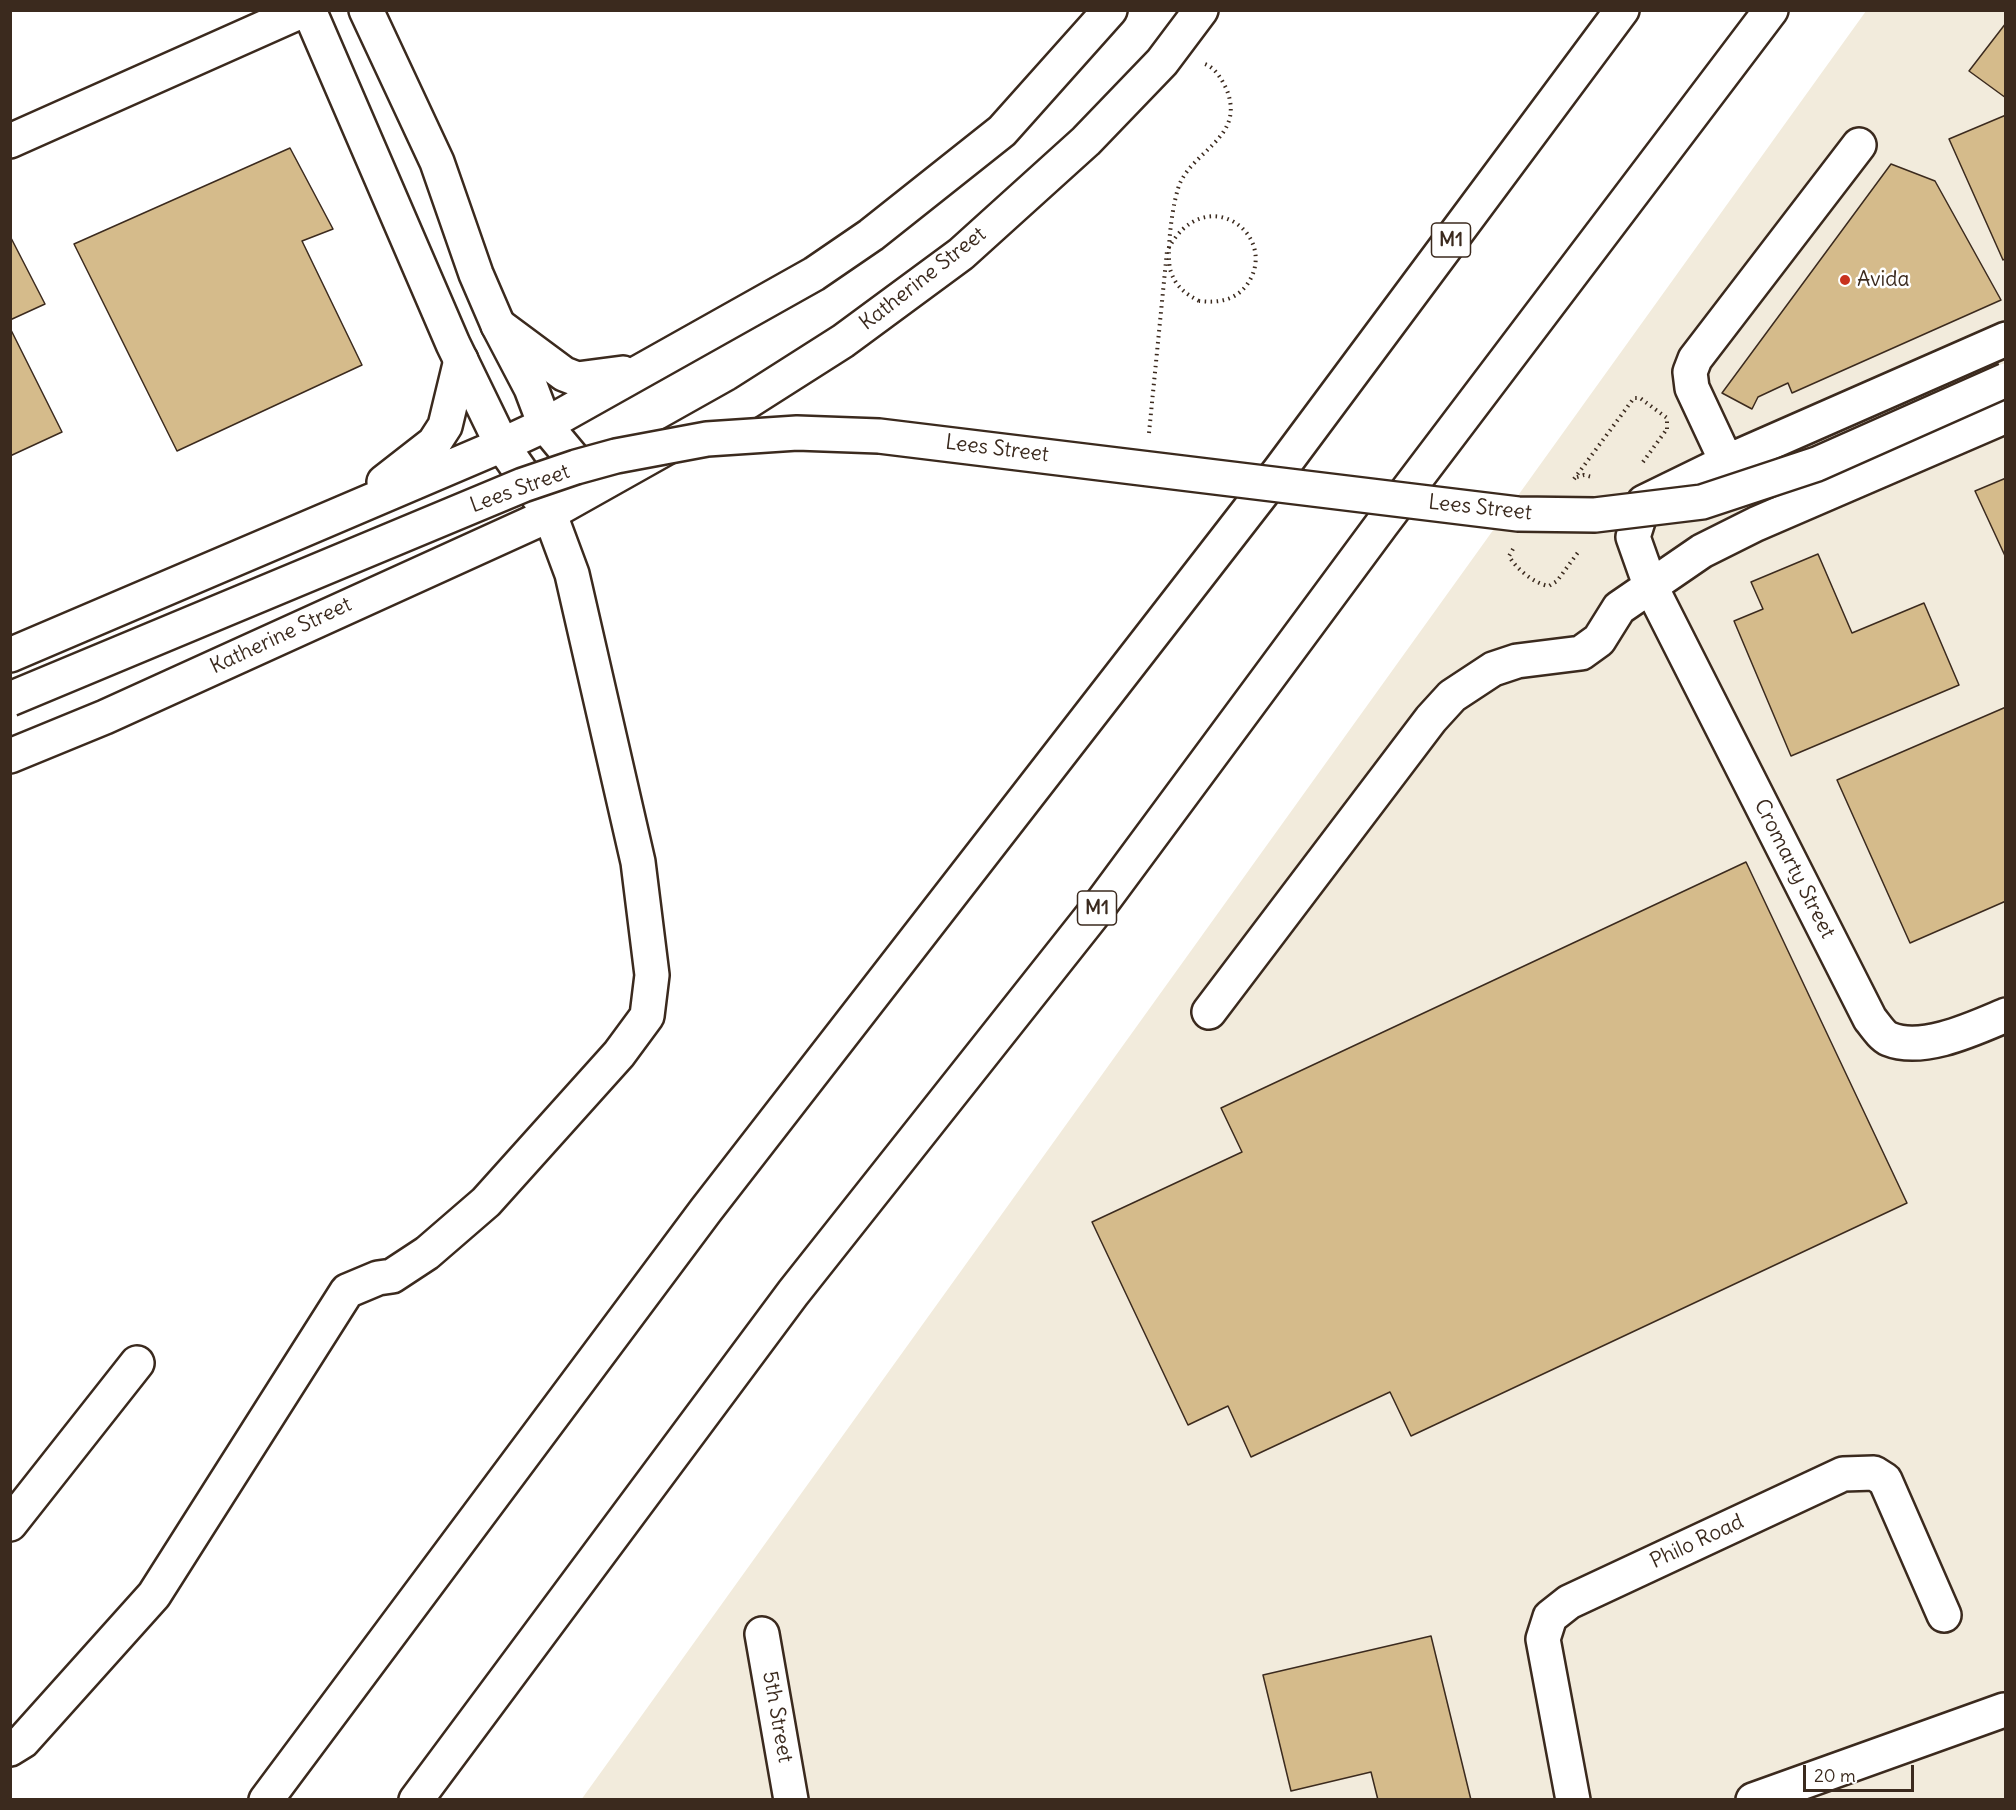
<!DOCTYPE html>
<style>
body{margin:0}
#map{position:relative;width:2016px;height:1810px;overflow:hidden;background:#fff;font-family:Delius,sans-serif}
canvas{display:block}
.frame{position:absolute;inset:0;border:12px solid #3b2a1e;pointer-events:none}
.scale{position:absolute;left:1803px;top:1765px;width:111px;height:27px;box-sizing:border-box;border:3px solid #3b2a1e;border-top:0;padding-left:8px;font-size:18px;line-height:21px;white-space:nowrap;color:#3b2a1e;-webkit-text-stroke:4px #fff;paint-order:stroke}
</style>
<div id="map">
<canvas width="2016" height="1810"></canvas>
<div class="frame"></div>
<div class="scale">20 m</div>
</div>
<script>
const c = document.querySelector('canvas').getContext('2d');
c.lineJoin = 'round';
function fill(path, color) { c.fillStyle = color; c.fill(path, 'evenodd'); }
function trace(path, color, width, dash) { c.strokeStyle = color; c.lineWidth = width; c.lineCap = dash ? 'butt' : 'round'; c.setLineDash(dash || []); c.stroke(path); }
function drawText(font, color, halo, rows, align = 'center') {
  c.font = font + ' Delius,sans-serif'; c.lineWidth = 5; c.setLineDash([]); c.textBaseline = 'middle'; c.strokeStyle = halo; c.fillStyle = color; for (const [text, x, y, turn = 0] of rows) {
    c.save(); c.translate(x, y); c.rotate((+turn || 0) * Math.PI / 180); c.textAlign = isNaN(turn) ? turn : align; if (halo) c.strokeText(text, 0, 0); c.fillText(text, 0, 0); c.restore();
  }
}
const built = new Path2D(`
 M1866 11H2005V1799L581 1800Z`);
const building = new Path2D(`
 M2006 23V98L1969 71Z
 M2006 115V258L2003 260 1949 139Z
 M290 148 333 229 302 241 362 365 177 451 74 244Z
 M1891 164 1935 181 2001 300 1792 393 1788 383 1758 397 1752 409 1722 393Z
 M10 236 45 304 10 320Z
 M10 328 62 432 10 456Z
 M2006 478V558L1975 491Z
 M1818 554 1852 633 1924 603 1959 685 1791 756 1734 621 1763 609 1751 582Z
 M2006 707V901L1910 943 1837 780Z
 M1746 862 1907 1203 1411 1436 1390 1392 1251 1457 1228 1406 1188 1425 1092 1222 1242 1152 1221 1108Z
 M1431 1636 1471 1800H1378L1371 1772 1291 1791 1263 1675Z`);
const path = new Path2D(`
 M1199 301C1186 294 1176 287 1171 272 1165 257 1173 196 1181 181 1198 148 1246 135 1226 88 1221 78 1215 68 1205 64
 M1643 462 1667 429
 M1577 477 1584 475 1592 477
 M1513 549 1509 556C1516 569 1535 584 1549 586L1557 581 1579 551`);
const minor = new Path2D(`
 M366 10 437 162 476 274 498 325 531 388 545 425 595 485
 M10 141 304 10
 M2006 339 1726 462 1644 502 1633 537 1650 585 1870 1019C1875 1025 1882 1036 1889 1039 1923 1053 1975 1028 2006 1015
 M1736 482 1692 388 1690 372 1695 359 1859 145
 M1209 1012 1431 719 1452 696 1493 669 1517 661 1581 653 1599 640 1619 608 1702 551 1756 524 2006 416
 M10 1524 137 1363
 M762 1634 791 1800
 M10 1749 23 1741 154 1595 347 1291 378 1278 392 1276 427 1253 486 1202 619 1054 647 1016 652 975 638 862 572 574 549 512 502 445 453 344 309 10
 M1573 1800 1543 1639 1550 1617 1569 1602 1843 1474 1874 1473 1885 1480 1944 1615
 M1753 1800 2004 1710`);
const major = new Path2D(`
 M498 325 564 374 577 379 623 373
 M384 482 434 443 445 426 461 360
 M10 655 502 445 545 425 814 274 871 235 1002 131 1110 10
 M10 756 105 717 534 522 744 404 843 341 961 254 1086 141 1162 62 1201 10`);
const highway = new Path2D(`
 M266 1800 706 1210 1280 470 1622 10
 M416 1800 793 1293 1098 908 1382 524 1771 10`);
const pathBridge = new Path2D(`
 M1149 433 1167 251C1205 177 1283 237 1246 286 1234 301 1217 303 1199 301
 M1574 479 1634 398H1640L1667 418V429`);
const minorBridge = new Path2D(`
 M10 699 523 485 576 467 616 456 707 439 797 433 879 436 1518 514 1595 515 1702 502 1817 464 2006 380`);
const markers = [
 [1845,280,6,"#c8321e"]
];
const shields = [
 [1451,240,39],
 [1097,908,39]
];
const shieldNames = [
 ["M1",1451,240],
 ["M1",1097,908]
];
const streetNames = [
 ["Katherine Street",923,279,-38],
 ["Lees Street",997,449,7],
 ["Lees Street",520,489,-20],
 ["Lees Street",1480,508,6],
 ["Katherine Street",281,636,-25],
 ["Cromarty Street",1794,869,63],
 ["Philo Road",1697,1542,-25],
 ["5th Street",777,1717,80]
];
const poiNames = [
 ["Avida",1857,280]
];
fill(built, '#f2ebdc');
fill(building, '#d5bb8b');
trace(building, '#3b2a1e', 1.5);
trace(minor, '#3b2a1e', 38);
trace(major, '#3b2a1e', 38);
trace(highway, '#3b2a1e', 38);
trace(path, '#3b2a1e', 4, [1.5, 4.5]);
trace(minor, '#fff', 33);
trace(major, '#fff', 33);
trace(highway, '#fff', 33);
trace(minorBridge, '#3b2a1e', 38, []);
trace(pathBridge, '#3b2a1e', 4, [1.5, 4.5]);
trace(minorBridge, '#fff', 33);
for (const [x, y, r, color] of markers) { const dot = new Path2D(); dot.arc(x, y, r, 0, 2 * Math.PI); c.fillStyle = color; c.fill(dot); trace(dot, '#fff', 2); }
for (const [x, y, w] of shields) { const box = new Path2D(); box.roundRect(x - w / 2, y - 17, w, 34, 4.5); c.fillStyle = '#fff'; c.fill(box); trace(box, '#3b2a1e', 1.5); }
drawText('bold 20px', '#3b2a1e', null, shieldNames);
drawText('21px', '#3b2a1e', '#fff', streetNames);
drawText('21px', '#3b2a1e', '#fff', poiNames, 'left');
</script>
